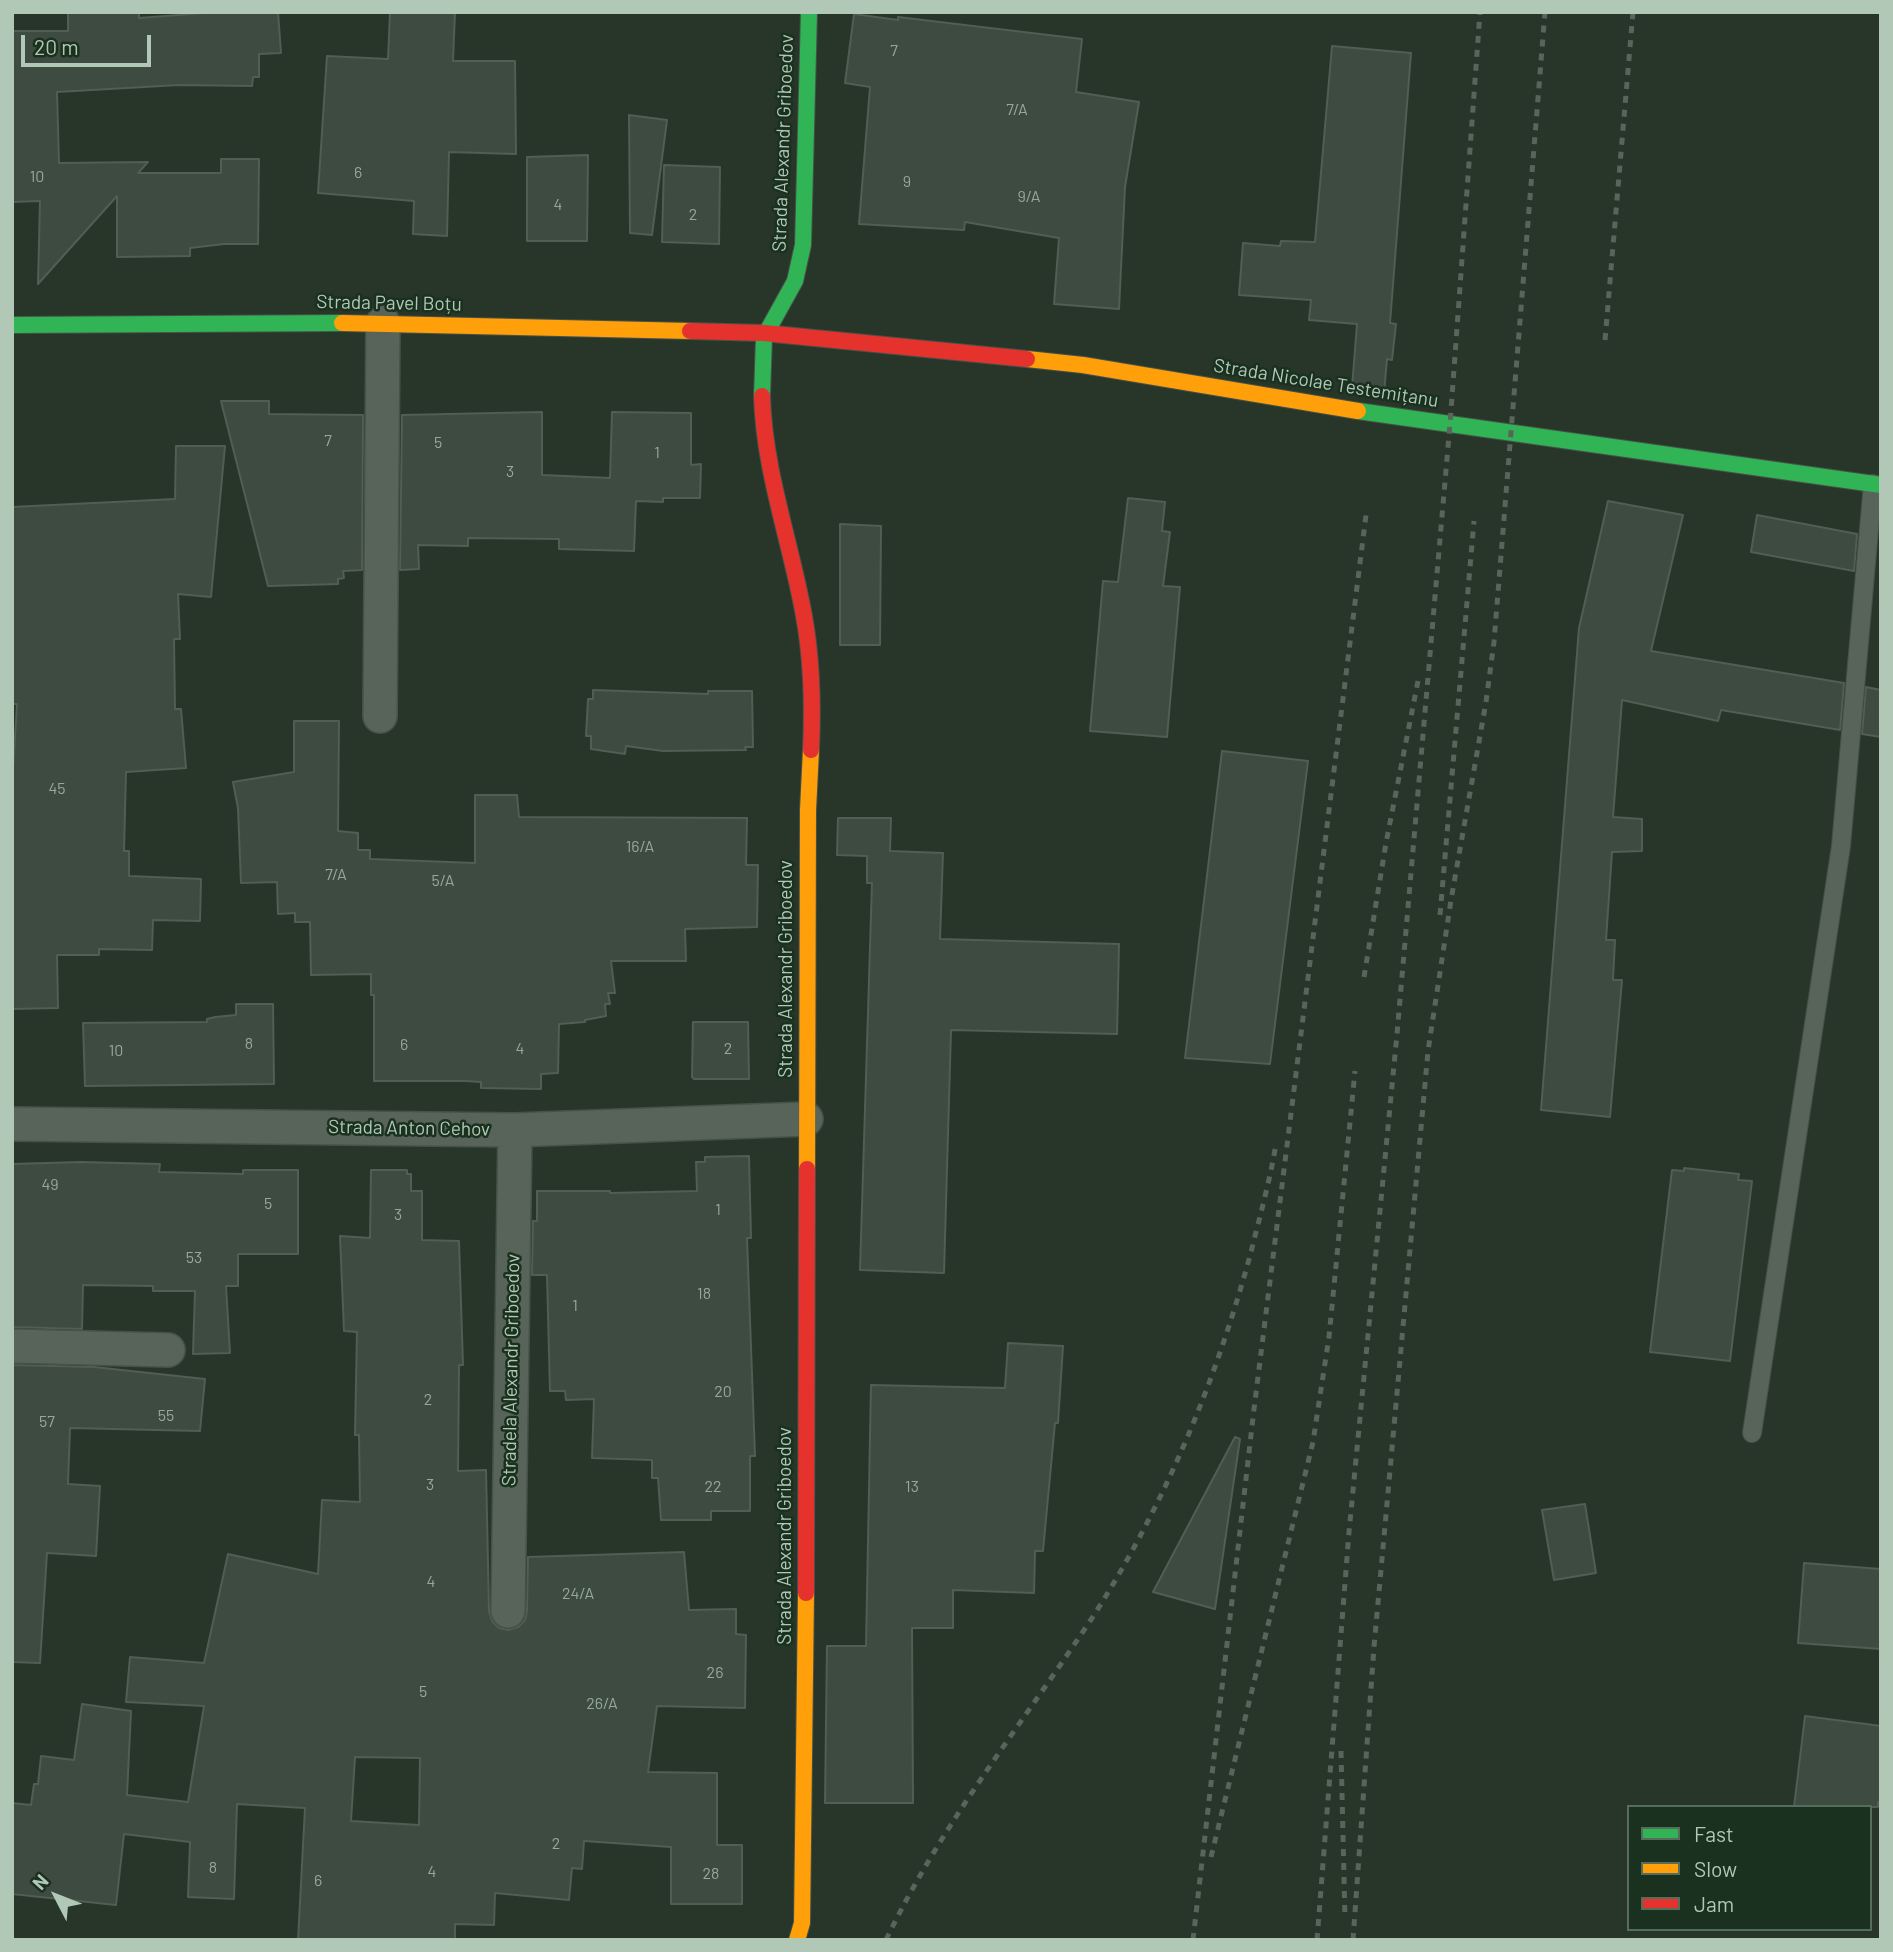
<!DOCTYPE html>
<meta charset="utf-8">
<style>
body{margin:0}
#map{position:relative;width:1893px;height:1952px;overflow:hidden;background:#28362a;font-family:Barlow,sans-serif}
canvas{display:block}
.frame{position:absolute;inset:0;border:14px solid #b1c8b6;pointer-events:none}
.legend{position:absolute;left:1627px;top:1805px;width:245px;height:126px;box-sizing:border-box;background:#1b311f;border:2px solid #576d5b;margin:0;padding:9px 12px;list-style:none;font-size:21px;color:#b1c8b6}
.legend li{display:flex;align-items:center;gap:14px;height:35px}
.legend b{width:35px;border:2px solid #576d5b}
.north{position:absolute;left:21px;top:1861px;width:70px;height:70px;-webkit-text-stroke:5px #1b311f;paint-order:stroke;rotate:312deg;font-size:19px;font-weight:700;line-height:28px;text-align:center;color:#b1c8b6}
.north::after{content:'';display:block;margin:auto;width:24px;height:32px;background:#b1c8b6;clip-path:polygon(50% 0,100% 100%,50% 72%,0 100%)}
.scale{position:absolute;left:21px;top:35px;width:130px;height:32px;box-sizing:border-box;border:4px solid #b1c8b6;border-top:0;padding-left:9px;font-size:21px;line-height:24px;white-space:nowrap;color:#b1c8b6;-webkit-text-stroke:5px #1b311f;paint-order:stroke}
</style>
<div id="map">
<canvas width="1893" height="1952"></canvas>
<div class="frame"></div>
<ul class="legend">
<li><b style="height:9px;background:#30b455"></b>Fast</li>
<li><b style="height:9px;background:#ff9f0a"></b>Slow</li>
<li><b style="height:9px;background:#e5322d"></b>Jam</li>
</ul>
<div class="north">N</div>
<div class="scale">20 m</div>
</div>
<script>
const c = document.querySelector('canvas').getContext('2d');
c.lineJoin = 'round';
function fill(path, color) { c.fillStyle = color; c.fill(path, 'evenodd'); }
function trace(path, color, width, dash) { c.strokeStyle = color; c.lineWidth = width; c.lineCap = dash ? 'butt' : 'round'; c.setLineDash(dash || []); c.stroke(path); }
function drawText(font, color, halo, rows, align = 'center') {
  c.font = font + ' Barlow,sans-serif'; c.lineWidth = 5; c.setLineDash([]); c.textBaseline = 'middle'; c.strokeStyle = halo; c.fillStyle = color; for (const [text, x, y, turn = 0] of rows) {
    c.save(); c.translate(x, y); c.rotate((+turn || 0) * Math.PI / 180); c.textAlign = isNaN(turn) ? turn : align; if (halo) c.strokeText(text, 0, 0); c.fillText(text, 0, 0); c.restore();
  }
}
const building = new Path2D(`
 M68 12H139V18L218 12H278L281 53 259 54V77H253L252 86 179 85 57 92 59 163 148 162 138 173H221V159H259L258 244H224L190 248V256L117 257V196L38 284 40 201 12 202V31H68Z
 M390 12H455L453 61H515L516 154 449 152 447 236 413 234 414 201 318 193 327 56 388 59Z
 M854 14 898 20V17L1082 39 1076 92 1139 102 1125 187 1119 309 1054 304 1059 238 965 222 964 230 859 224 870 87 845 83Z
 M1332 46 1411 53 1390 323 1396 324 1392 360 1387 359 1384 393 1352 388 1357 324 1309 320 1311 300 1239 295 1243 243 1280 246 1281 241 1315 242Z
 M629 115 667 120 652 235 630 233Z
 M588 155 587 241H527V157Z
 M664 165 720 167 719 244 662 242Z
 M221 401H269V414L363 415 362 570 343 571 344 578 338 579V584L268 586Z
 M542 412V475L610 478 612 412 691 413V465L701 464 700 498H663V502L636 501 634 551 559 549V539L468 538V546L418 545 419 569 400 570 402 415Z
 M176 446H225L211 597 178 594 180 639H174L175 709H181L186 768 126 772 124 851H129V876L201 879 200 921 153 920 152 950 99 949V955H57L58 1008 12 1009V786L17 704H12V507L175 499Z
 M1128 498 1165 502 1162 531 1170 532 1163 586 1180 587 1167 737 1090 731 1103 581 1118 582Z
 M1608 501 1683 515 1651 651 1844 683 1840 730 1721 710 1718 721 1622 700 1613 817 1642 819V851L1612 852 1606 940H1615L1613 980H1622L1610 1117 1541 1110 1579 628Z
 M1757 515 1857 534 1854 571 1751 552Z
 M840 524 881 526 880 645H840Z
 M1866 687 1881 690V737L1862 734Z
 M593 690 708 694V691H752L753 747H745L746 750 663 751 626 746 625 754 591 749V736H586L588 699H593Z
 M294 721H339L338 831 358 833V850H370V859L475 863V795H517L519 817 747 818 746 865H758L757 927 685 929 686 961H611L615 993H608L610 1004H605L606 1016 585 1020V1022L559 1024 558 1073 541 1074V1089L481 1088V1082L466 1081H374V995H371V974L311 975 310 922H295V913L278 914 277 882 241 883 238 808 233 782 294 772Z
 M1222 751 1308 761 1270 1064 1185 1058Z
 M838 818H891L890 851 943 853 940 939 1119 944 1117 1034 951 1030 944 1273 860 1270 872 883H867V856L837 855Z
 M236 1004H273L274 1084 85 1086 83 1023 207 1022V1019L215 1017 236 1015Z
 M693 1022H748L749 1079H694L692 1077Z
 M749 1156 751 1238H747L755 1456H750V1511H711V1520H661L658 1478H652V1460L592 1458 594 1399 566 1400 565 1391H550L547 1275H532L533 1221H537V1191H610V1193L697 1191 696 1162H705V1157Z
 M81 1162 160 1164 159 1172 243 1174V1170H298V1254H238V1286H226L230 1353 193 1354 195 1291H153V1286L83 1285 82 1329 12 1327V1164Z
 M1684 1168 1739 1174 1738 1180 1752 1181 1730 1361 1650 1352 1672 1170 1684 1171Z
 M371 1170H407V1174H411V1191H422V1240L459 1241 463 1365H459L458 1471 486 1470 489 1611 492 1621 499 1628 508 1630 518 1627 525 1620 527 1611 528 1557 684 1552 689 1610 736 1609V1634L746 1635 745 1708 657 1706 648 1772 717 1773V1845H742V1904H671V1847L584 1841 582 1869 572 1868 569 1900 495 1893 494 1925 455 1924V1940H298L305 1808 237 1804 234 1899 188 1897 190 1842 124 1834 116 1905 12 1894V1803L31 1805 34 1784H38L41 1756 74 1760 82 1704 131 1711 127 1795 188 1802 204 1706 126 1702 130 1657 204 1663 228 1554 318 1574 322 1500 360 1502 359 1435H355L357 1332 344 1331 340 1236 370 1238ZM355 1757 420 1758 419 1825 351 1821Z
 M1008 1343 1063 1346 1058 1423H1055L1043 1551H1035L1034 1593 953 1590V1628H912L913 1803H825L827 1646H866L871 1385 1005 1388Z
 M12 1365 94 1367 205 1379 200 1431 70 1428 68 1484 100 1486 96 1556 47 1553 40 1663 12 1662Z
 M1235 1437 1240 1439 1215 1609 1153 1592Z
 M1585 1504 1596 1573 1554 1580 1542 1510Z
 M1804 1563 1881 1569V1649L1798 1643Z
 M1805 1716 1881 1726V1802H1878V1807H1794Z`);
const lane = new Path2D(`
 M1752 1433 1841 846 1873 484`);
const street = new Path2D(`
 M380 716 383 323
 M12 1124 515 1130 806 1119
 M12 1346 168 1350
 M508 1611 515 1130`);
const fast = new Path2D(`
 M12 325 342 323
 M762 396 764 337 795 281 803 245 809 12
 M1358 411 1881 485`);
const slow = new Path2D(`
 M342 323 690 331
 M1027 359 1083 365 1358 411
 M807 1169 808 810 811 750
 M797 1940 802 1923 806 1593`);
const jam = new Path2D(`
 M690 331 764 333 1027 359
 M762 396C764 471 791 543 804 616 812 660 813 705 811 750
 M806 1593 807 1169`);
const rail = new Path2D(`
 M1605 340 1633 12
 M1440 915 1474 521
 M1364 977 1386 843 1418 681
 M1341 1751 1345 1919
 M1211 1857 1313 1442 1329 1337 1355 1071
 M886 1940C942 1823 1023 1723 1094 1615 1166 1502 1216 1381 1251 1252 1260 1216 1270 1180 1276 1144
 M1193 1940 1254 1409 1366 515
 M1317 1940 1349 1532 1397 1034 1450 424 1480 12
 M1353 1940 1374 1647 1428 1051 1451 900 1486 702 1494 642 1545 12`);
const numberNames = [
 ["7",894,51],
 ["7/A",1017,110],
 ["6",358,173],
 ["10",37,177],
 ["9",907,182],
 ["9/A",1029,197],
 ["4",558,205],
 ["2",693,215],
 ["7",328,441],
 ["5",438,443],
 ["1",657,453],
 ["3",510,472],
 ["45",57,789],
 ["16/A",640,847],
 ["7/A",336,875],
 ["5/A",443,881],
 ["8",249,1044],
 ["6",404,1045],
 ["4",520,1049],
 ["2",728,1049],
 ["10",116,1051],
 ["49",50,1185],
 ["5",268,1204],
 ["1",718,1210],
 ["3",398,1215],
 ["53",194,1258],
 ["18",704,1294],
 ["1",575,1306],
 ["20",723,1392],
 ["2",428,1400],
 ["55",166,1416],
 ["57",47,1422],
 ["3",430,1485],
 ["22",713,1487],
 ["13",912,1487],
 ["4",431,1582],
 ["24/A",578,1594],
 ["26",715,1673],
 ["5",423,1692],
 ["26/A",602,1704],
 ["2",556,1844],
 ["8",213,1868],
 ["4",432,1872],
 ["28",711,1874],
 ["6",318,1881]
];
const streetNames = [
 ["Strada Alexandr Griboedov",783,143,-88],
 ["Strada Pavel Boțu",389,303,1],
 ["Strada Nicolae Testemițanu",1326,383,9],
 ["Strada Alexandr Griboedov",786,969,-90],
 ["Strada Anton Cehov",409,1128,1],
 ["Stradela Alexandr Griboedov",511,1370,-89],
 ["Strada Alexandr Griboedov",785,1536,-90]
];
fill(building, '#3e4b40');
trace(building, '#505e53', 2);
trace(lane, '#465148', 20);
trace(street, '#465148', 36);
trace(fast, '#465148', 18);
trace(slow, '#465148', 18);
trace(jam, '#465148', 18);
trace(lane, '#58645a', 18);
trace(street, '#58645a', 33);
trace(fast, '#30b455', 16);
trace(slow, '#ff9f0a', 16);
trace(jam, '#e5322d', 16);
trace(rail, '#59645b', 5, [7, 7]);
drawText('16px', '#94a998', null, numberNames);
drawText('19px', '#b1c8b6', '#1b311f', streetNames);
</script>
